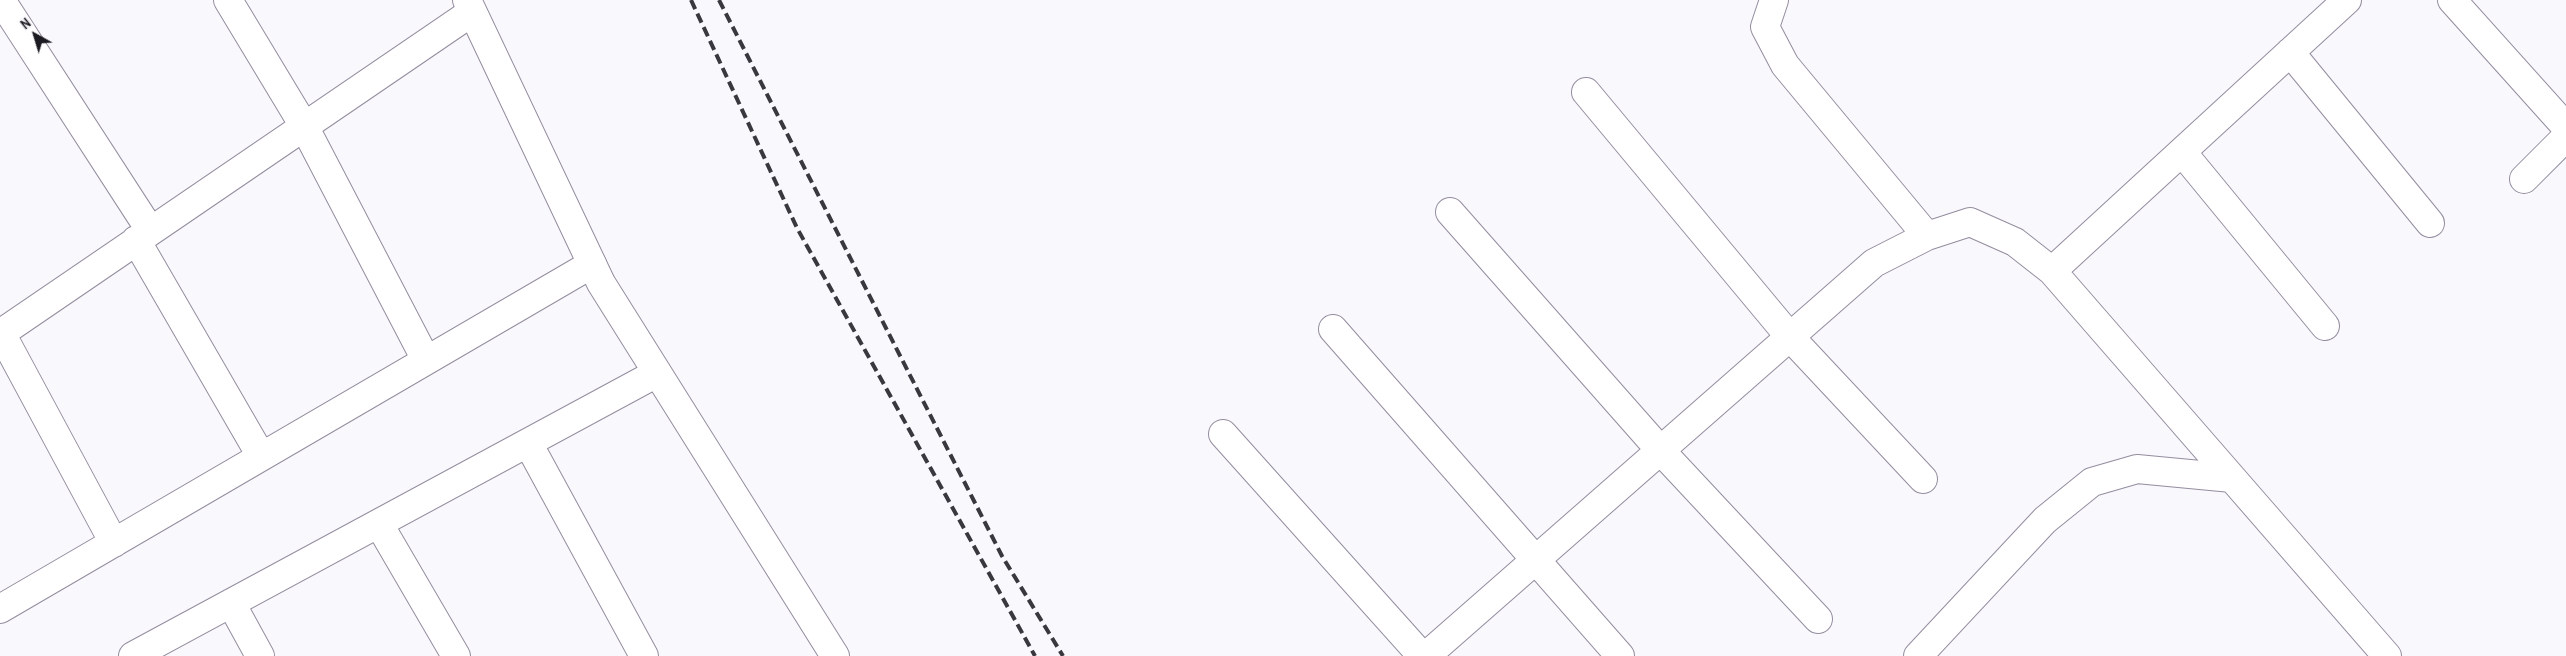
<!DOCTYPE html>
<style>
body{margin:0}
#map{position:relative;width:2566px;height:656px;overflow:hidden;background:#f9f8fc;font-family:"Archivo Narrow",sans-serif}
canvas{display:block}
.north{position:absolute;left:10px;top:10px;width:50px;height:50px;-webkit-text-stroke:4px #f9f8fc;paint-order:stroke;rotate:321deg;font-size:14px;font-weight:700;line-height:20px;text-align:center;color:#1d1b22}
.north::after{content:'';display:block;margin:auto;width:18px;height:22px;background:#1d1b22;clip-path:polygon(50% 0,100% 100%,50% 72%,0 100%)}
</style>
<div id="map">
<canvas width="2566" height="656"></canvas>
<div class="north">N</div>
</div>
<script>
const c = document.querySelector('canvas').getContext('2d');
c.lineJoin = 'round';
function trace(path, color, width, dash) { c.strokeStyle = color; c.lineWidth = width; c.lineCap = dash ? 'butt' : 'round'; c.setLineDash(dash || []); c.stroke(path); }
const street = new Path2D(`
 M1 0 150 230
 M228 0 304 126 426 360
 M1774 0 1765 27 1785 65 1927 236
 M2452 0 2566 127
 M2290 52 2430 223
 M1586 92 1790 337 1923 479
 M2182 152 2325 326
 M2524 179 2566 137
 M1450 212 1661 451 1818 619
 M136 240 261 456
 M2052 271 2347 0
 M1333 329 1620 656
 M1 333 114 543
 M0 334 472 12
 M1223 434 1422 656
 M528 443 644 656
 M379 524 456 656
 M231 603 260 656
 M0 609 592 264
 M133 656 657 373
 M1426 656 1874 263 1927 236 1970 222 2015 242 2052 271 2387 656
 M1918 656 2045 520 2092 482 2137 469 2232 478`);
const secondary = new Path2D(`
 M467 0 601 283 835 656`);
const rail = new Path2D(`
 M691 0 797 228 1035 656
 M719 0 1002 556 1063 656`);
trace(street, '#948d9f', 30);
trace(secondary, '#948d9f', 30);
trace(street, '#fff', 28);
trace(secondary, '#fff', 28);
trace(rail, '#3a383f', 4, [10, 5]);
</script>
